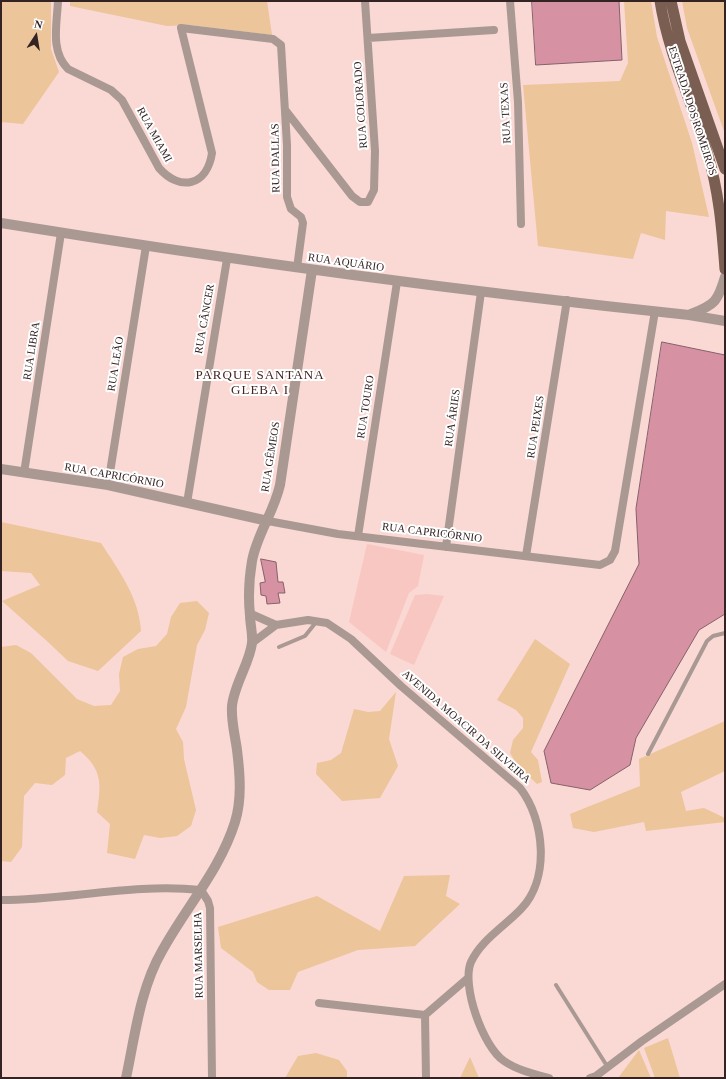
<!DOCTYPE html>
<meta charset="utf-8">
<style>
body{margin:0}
#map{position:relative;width:726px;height:1079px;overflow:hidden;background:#fad8d4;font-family:Georgia,serif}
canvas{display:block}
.frame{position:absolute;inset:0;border:2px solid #332322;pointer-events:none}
.north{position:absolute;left:16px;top:16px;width:40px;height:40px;-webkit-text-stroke:3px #fff;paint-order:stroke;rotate:12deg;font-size:11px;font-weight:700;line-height:16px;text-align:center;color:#332322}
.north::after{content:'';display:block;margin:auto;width:14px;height:18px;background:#332322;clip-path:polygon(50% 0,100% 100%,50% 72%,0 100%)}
</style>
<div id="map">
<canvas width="726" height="1079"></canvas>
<div class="frame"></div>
<div class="north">N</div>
</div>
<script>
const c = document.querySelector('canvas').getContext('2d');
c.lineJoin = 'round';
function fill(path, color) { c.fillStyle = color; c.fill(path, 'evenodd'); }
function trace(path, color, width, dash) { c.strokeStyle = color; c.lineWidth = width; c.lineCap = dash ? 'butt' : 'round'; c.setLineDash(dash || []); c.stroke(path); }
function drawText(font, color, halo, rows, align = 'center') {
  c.font = font + ' Georgia,serif'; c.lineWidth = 4; c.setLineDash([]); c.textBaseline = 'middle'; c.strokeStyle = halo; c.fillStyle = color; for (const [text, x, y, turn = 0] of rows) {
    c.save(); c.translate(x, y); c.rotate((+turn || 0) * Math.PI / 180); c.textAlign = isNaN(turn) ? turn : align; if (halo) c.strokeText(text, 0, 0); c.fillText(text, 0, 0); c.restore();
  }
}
const built = new Path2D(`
 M367 544 424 555 418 586 409 593 386 652 349 622Z
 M427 594 444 596 414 665 390 654 415 595Z`);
const green = new Path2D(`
 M1 1H51V49L59 72 23 124 1 122Z
 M70 1H267L272 35 191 25 167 26 70 6Z
 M624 1H651L657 37 692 143 709 217 666 211 665 240 641 233 633 259 538 246 523 85 620 81 628 63Z
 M682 1H725V134L687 28Z
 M1 522 101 543C119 571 139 597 141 631L98 671 68 661 48 642 2 601 40 585 31 573 1 571Z
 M197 601 209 613 205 630 197 645 186 707 176 729 183 742 184 759 196 810 191 826 177 836 160 838 144 835 135 859 107 853 110 824 97 812C101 785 103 770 80 751L66 758 65 775 52 785 35 783 24 796 22 847 11 862 1 861V647L16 645 31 653 77 699 94 706 111 705 120 691 119 674 123 657 138 649 156 646 167 634 171 617 180 603Z
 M535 639 570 664 531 752 538 760 542 782 537 784 518 766 510 753 513 740 523 728V718L516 710 497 700Z
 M396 692 389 739 398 766 380 798 342 801 316 774 317 763 331 760 341 753 354 709 368 712 380 711Z
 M725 721V771L681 792 686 811 704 808 725 818V822L646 831 644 822 594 832 573 828 570 814 640 786 639 759Z
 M450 875 446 896 460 904 415 946 358 950 298 972 290 990H269L257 982 253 972 221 948 218 927 317 896 380 931 404 876Z
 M668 1038 680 1078H655L644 1048Z
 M639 1050 651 1078H618Z
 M316 1053 339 1060 347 1071V1078H285L298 1056Z
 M470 1057 479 1078H460Z`);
const building = new Path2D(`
 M532 1H619L622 60 536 65Z
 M662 342 725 355V614L699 630 636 738 630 765 590 790 551 783 544 751 639 564 636 509Z
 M261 559 276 562 278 582H283L285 593H278L280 603 267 604 266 596 261 595 260 583 265 582Z`);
const service = new Path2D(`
 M279 647 305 636 317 621
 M648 754 707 641 713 636 725 633
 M556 985 607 1066`);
const minor = new Path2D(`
 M58 1C57 24 50 51 68 69L111 90 122 100 159 168C180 192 207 186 212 153L181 28 273 39 281 45 287 145V197L291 209 301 217 303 223 297 268
 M510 1 518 102 521 224
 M368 38 494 30
 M286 111 352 196 360 202H368L374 190 375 151 365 1
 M24 473 61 233
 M108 485 146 246
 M187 503 227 259
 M268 521 338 534 600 565 610 560 615 551 655 311
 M358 536 397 282
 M446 547 481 292
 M526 556 567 300
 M249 613 276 625
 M252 643 276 625 308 620 327 623 351 639 401 686 520 788C545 820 550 879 521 909 505 926 481 940 471 962 461 985 483 1047 504 1061 517 1070 534 1074 549 1078
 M1 900C68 900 133 883 201 890L208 901 210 908 212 1078
 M319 1003 425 1015
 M426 1078 425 1015 468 978
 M590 1078 596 1076 642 1041 725 984`);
const tertiary = new Path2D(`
 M1 223C230 260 459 291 689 315L725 321
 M691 314C715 305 718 301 725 277
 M1 469 108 485 268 521
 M126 1078C135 1036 140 989 162 951 186 907 220 870 235 822 242 799 240 774 237 750 235 735 231 721 232 706 234 685 250 662 252 643 253 634 250 624 250 615 248 597 249 579 252 561 257 534 274 512 280 485L312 270`);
const primary = new Path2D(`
 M660 1C668 53 692 102 707 152 719 191 722 229 725 269
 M671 1 680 41 725 169`);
const streetNames = [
 ["RUA COLORADO",361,105,-94],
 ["ESTRADA DOS ROMEIROS",692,111,72],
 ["RUA TEXAS",506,113,-93],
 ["RUA MIAMI",154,135,61],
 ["RUA DALLAS",276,158,-91],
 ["RUA AQUÁRIO",346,263,8],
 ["RUA CÂNCER",205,319,-80],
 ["RUA LIBRA",32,351,-81],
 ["RUA LEÃO",116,364,-81],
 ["RUA TOURO",366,407,-81],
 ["RUA ÁRIES",453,418,-82],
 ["RUA PEIXES",536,427,-81],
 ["RUA GÊMEOS",271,457,-81],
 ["RUA CAPRICÓRNIO",114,476,10],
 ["RUA CAPRICÓRNIO",432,533,7],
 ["AVENIDA MOACIR DA SILVEIRA",466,727,41],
 ["RUA MARSELHA",199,955,-91]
];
const quarterNames = [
 ["PARQUE SANTANA",260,376],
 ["GLEBA I",260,391]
];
fill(built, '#f9c7c2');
fill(green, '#ecc59a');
fill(building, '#d692a3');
trace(building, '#85616a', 1);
trace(service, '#a99992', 4);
trace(minor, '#a99992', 8);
trace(tertiary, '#a99992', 10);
trace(primary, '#795e51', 11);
drawText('11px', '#332322', '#fff', streetNames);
c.letterSpacing = '1px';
drawText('13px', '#412320', '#fff', quarterNames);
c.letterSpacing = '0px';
</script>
